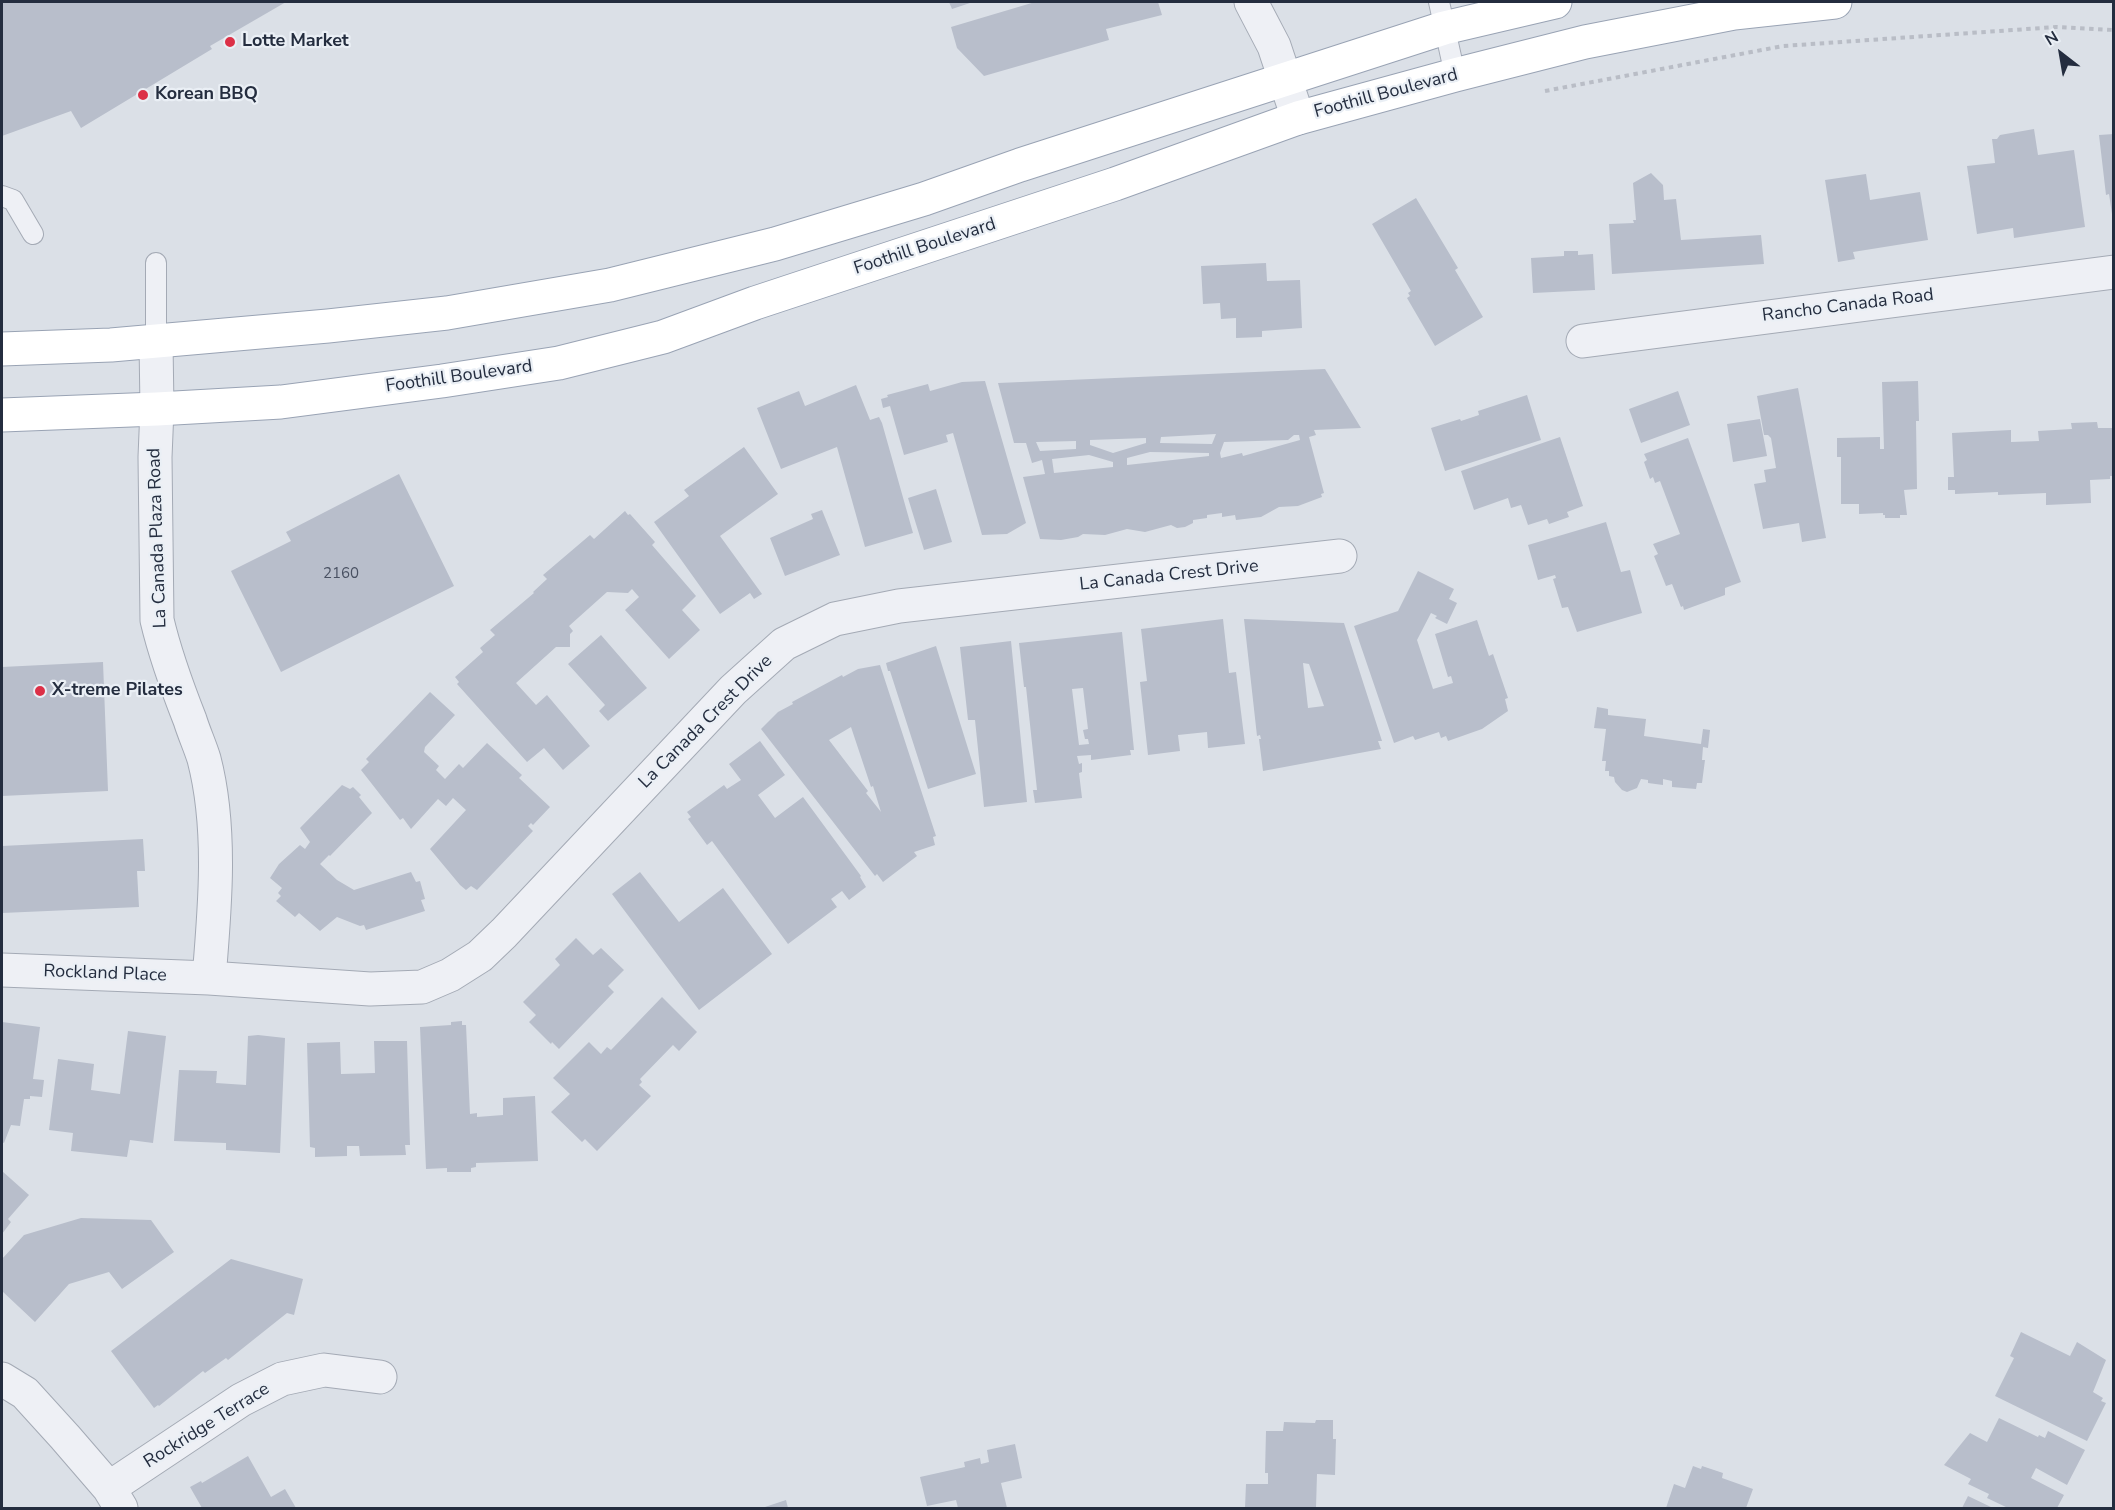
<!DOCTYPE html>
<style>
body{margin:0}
#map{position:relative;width:2115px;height:1510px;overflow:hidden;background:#dbe0e7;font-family:"Nunito Sans",sans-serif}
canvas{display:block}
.frame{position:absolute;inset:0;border:3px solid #242d3f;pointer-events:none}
.north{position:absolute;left:2031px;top:24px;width:60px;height:60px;-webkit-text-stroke:4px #eaeff5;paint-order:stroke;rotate:329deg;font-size:16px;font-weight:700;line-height:24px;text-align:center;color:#242d3f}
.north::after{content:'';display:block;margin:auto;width:21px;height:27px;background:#242d3f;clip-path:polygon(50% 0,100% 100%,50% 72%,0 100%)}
</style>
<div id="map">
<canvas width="2115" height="1510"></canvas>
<div class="frame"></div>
<div class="north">N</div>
</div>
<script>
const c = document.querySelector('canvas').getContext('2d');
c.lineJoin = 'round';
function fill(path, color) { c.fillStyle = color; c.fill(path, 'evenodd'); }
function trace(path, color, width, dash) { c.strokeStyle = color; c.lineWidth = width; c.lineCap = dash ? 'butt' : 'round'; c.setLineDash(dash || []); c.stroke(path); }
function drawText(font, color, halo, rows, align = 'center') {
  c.font = font + ' "Nunito Sans",sans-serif'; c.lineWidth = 4.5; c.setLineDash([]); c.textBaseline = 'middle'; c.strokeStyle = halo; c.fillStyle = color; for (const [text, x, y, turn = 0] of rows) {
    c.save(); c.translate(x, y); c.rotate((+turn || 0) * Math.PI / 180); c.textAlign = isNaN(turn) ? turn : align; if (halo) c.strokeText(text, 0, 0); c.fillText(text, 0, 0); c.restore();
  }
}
const building = new Path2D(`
 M2 2H286L210 46 212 49 81 128 71 111 2 136Z
 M949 2H973L952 9Z
 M1035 2H1158L1162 15 1106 29 1109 40 984 76 957 48 951 27Z
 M2034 129 2038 155 2074 150 2085 227 2014 238 2013 228 1977 234 1967 166 1995 163 1992 139H1997L2000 135Z
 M2114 134V214H2112L2109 194 2106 195 2099 135Z
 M1651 173 1663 185 1664 200 1676 199 1681 240 1761 235 1764 264 1612 274 1609 224 1634 223 1633 220H1636L1633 183Z
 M1866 174 1870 200 1920 192 1928 240 1853 252 1855 259 1838 262 1825 180Z
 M1416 198 1458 268 1455 270 1483 317 1435 346 1407 298 1410 296 1408 293 1411 291 1372 224Z
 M1564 251H1578V255L1593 254 1595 290 1533 293 1531 258 1564 256Z
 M1266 263 1267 281 1300 280 1302 328 1262 331V337L1236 338V318L1221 319 1220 303 1203 304 1201 266Z
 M1325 369 1361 428 1314 430 1316 435 1309 437 1324 493 1321 494 1322 497 1298 506 1279 507 1261 517 1236 520 1235 515 1222 517V513L1207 515V518L1193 520V523L1185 527 1177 528 1171 525 1145 532 1127 529 1105 535 1083 534 1078 537 1061 540 1040 539 1023 477 1045 474 1042 460 1032 463 1026 443H1014L998 383ZM1216 434 1212 444 1160 443 1161 437ZM1294 435H1299L1300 440 1243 456 1242 453 1221 458 1220 453 1224 442 1288 440ZM1146 438V443L1113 453 1090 445V440ZM1076 441V449L1040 451 1036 442ZM1150 452 1209 453V456L1127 465V458ZM1089 455 1113 462V467L1054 473 1052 459Z
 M985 381 1026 523 1007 534 982 535 953 433 946 435 948 442 904 455 890 406 883 408 881 399 888 397 887 395 928 384 930 391 962 382Z
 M1918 381 1919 421H1916L1917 489 1904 490 1907 515H1900V518H1885V515H1883V513L1859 514V504H1841V457H1837V438L1880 437V449H1884L1882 382Z
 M856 385 870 420 879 417 882 423 913 533 865 547 837 447 781 469 757 408 799 391 805 406Z
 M1798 388 1826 538 1802 542 1799 523 1763 529 1754 484 1766 482 1764 470 1776 468 1771 438 1768 435H1764L1757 396Z
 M1678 391 1690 425 1641 443 1629 409Z
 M1527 395 1541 440 1445 471 1431 428 1460 419 1461 421 1479 415 1478 411Z
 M1760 419 1767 456 1733 462 1727 424Z
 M2097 422 2098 428H2114V476H2110V479L2090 480 2091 503 2046 505V493L1998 495V492L1955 494V490H1948V477H1954L1952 433 2011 430V442L2039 441 2038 431 2072 429 2071 423Z
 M1560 437 1583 506 1567 512 1569 517 1549 524 1547 519 1528 525 1521 505 1511 508 1508 498 1474 510 1461 471Z
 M1688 438 1741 582 1725 588V595L1684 610 1683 606 1681 607 1672 584 1666 586 1654 556 1658 554 1653 544 1680 534 1660 481 1655 483 1653 477 1650 479 1644 462 1647 460 1644 454Z
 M744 447 778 494 720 536 762 594 754 599 750 593 720 614 654 522 689 496 684 490Z
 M399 474 454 586 281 672 231 571 291 541 286 532Z
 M936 489 952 542 924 550 908 498Z
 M822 510 840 555 785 576 770 538 813 519 811 514Z
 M625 511 628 515 630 514 655 542 652 545 696 596 682 610 700 630 669 659 625 610 639 597 632 589 628 593 607 592 569 626 573 631 570 634V647H556L516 683 536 705 547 695 590 746 563 770 544 748 527 762 457 684 459 682 455 677 483 652 480 648 495 635 490 630 534 593 533 592 547 579 543 575 590 535 594 539Z
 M1606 522 1621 572 1630 570 1642 613 1577 632 1568 607 1562 608 1553 579 1556 578 1555 575 1538 580 1528 545Z
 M1418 571 1454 589 1449 599 1457 603 1447 624 1435 618 1437 616 1431 613 1417 640 1433 689 1453 683 1451 676 1448 677 1435 634 1477 620 1489 656 1493 654 1508 698 1505 699 1508 711 1482 729 1448 741 1446 736 1441 738 1439 732 1415 740 1413 736 1394 743 1354 626 1398 611Z
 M1223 619 1229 673 1236 672 1245 744 1208 748 1207 732 1178 735 1180 751 1148 755 1140 682 1147 681 1141 629Z
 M1244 619 1344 623 1382 741H1378L1381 749 1263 771 1259 739H1261L1260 735 1257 736ZM1303 663 1309 664 1324 706 1308 708Z
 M1122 632 1134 750H1130L1131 755 1091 760V755L1077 756 1079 764 1082 763V772L1079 773 1082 798 1035 803 1033 790H1037L1026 687H1024L1019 643ZM1083 688 1088 729 1083 730 1085 739H1088L1089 744 1079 745 1072 689Z
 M601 635 647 688 608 721 599 711 605 705 568 664Z
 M1011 641 1027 802 984 807 975 720H968L960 647Z
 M936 646 976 774 928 789 890 671H888L886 663Z
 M103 662 108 791 2 796V667Z
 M880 665 936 836 933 837 935 845 914 852 917 856 883 882 877 874 875 876 761 729 778 712 793 704 792 702 842 675 843 677 858 669ZM851 727 871 787 873 786 881 812 866 793 868 791 829 740Z
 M430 692 455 715 425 747 424 752 439 766 436 770 445 779 459 764 463 768 487 743 522 775 519 778 550 807 533 825 531 823 528 826 533 831 477 890 471 886 466 890 460 885 430 849 466 810 453 798 446 806 438 799 411 829 403 818 400 820 361 770 369 762 366 759Z
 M1597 707 1608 709V715L1646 719 1644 736 1701 744 1703 729 1710 730 1708 748 1703 747 1702 760H1705L1702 783H1697L1696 789 1672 787V781L1663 779V785L1648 783V780L1641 779 1637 788 1627 792 1622 790 1615 782 1614 777 1609 776V771H1605L1606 761H1602L1606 729 1594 728Z
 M760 741 785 775 758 795 775 818 803 797 861 876 860 877 866 887 849 900 842 891 831 899 837 907 788 944 712 841 707 845 688 819 691 817 687 812 724 785 727 789 741 780 729 764Z
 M342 785 350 789 353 787 361 795 359 797 372 813 330 856 329 855 320 864 337 880 354 890 411 872 416 882 420 881 425 899 421 900 425 911 366 930 364 925 360 926 337 917 320 931 299 913 295 917 276 901 281 896 278 893 282 888 270 878 279 864 300 845 305 849 310 842 300 828Z
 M143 839 145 871H137L139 907 2 913V846Z
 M640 872 679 922 723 888 772 954 699 1010 612 894Z
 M576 938 593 955 601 948 624 970 608 986 614 992 559 1049 552 1042 551 1044 529 1022 536 1015 523 1002 560 965 555 959Z
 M662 997 697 1032 679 1051 673 1045 640 1079 642 1082 639 1085 651 1096 597 1151 585 1139 582 1142 551 1112 570 1094 553 1078 589 1042 601 1054 607 1047 611 1050Z
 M462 1021V1025H466L470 1114 477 1113V1117L503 1115V1098L535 1096 538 1161 476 1163V1167L471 1168V1172H447V1168L426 1169 420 1027 451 1025V1022Z
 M2 1022 40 1027 33 1079 44 1080 42 1097 30 1096V1099H24L20 1126 11 1125 4 1143 2 1142Z
 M128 1031 166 1036 153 1143 130 1140 127 1157 71 1151 73 1133 49 1130 58 1059 94 1064 91 1090 120 1094Z
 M258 1035 285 1038 280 1153 226 1150V1143L174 1141 179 1070 217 1071 216 1083 246 1085 248 1036Z
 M374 1041H407L410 1145H405L406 1155 360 1156 359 1146H347V1156L315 1157V1148L310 1147 307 1043 340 1042 341 1074 375 1073Z
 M2 1171 29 1195 8 1219 11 1222 2 1234Z
 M81 1218 151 1220 174 1252 122 1289 109 1272 69 1284 35 1322 2 1291V1259L24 1235Z
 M231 1259 303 1279 294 1315 287 1313 228 1360 226 1358 205 1373 203 1371 159 1406 158 1405 154 1408 111 1351Z
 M2021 1332 2070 1356 2077 1342 2106 1360 2093 1392 2103 1398 2101 1401 2106 1403 2087 1441 1995 1396 2014 1358 2010 1356Z
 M1999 1418 2038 1437 2039 1435 2045 1438 2048 1431 2085 1450 2067 1485 2036 1468 2031 1478 2064 1495 2057 1508H2008L1987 1498 1989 1494 1968 1484 1971 1479 1944 1465 1970 1433 1987 1442Z
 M1316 1420H1333V1439H1336L1335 1475 1317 1474 1316 1508H1245L1246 1484H1268V1473H1265L1266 1431H1283L1284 1422 1315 1423Z
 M1015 1444 1022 1478 1001 1483 1007 1508H958L956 1500 927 1506 920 1477 965 1467 964 1462 980 1458 981 1464 989 1462 987 1450Z
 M248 1456 271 1497 285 1489 296 1508H202L190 1487 201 1481 202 1483Z
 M1693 1466 1701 1469 1702 1466 1723 1473 1722 1478 1753 1489 1746 1508H1666L1674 1484 1685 1488Z
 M1968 1496 1993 1508H1962Z
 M786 1500 788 1508H762Z`);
const path = new Path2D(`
 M1545 91 1783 46 2056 27 2114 30`);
const service = new Path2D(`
 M1439 2 1455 75
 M2 196 13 200 33 234
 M156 263V342`);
const minor = new Path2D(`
 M1251 2 1274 46 1298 118
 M1583 341 2114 272
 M156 342 157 409 155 457 157 620C165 654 177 687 190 720 194 733 200 746 204 759 222 828 215 907 209 978
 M2 970 209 978 370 989 422 987 450 975 480 956 504 933 733 690 784 644 835 619 899 606 1340 556
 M2 1379 25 1393 65 1437 109 1488 121 1508
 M109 1488 241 1400 282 1379 324 1370 380 1377`);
const primary = new Path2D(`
 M2 349 111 345 328 326 447 313 610 285 775 244 924 199 1020 165 1444 28 1555 2
 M2 415 157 409 281 402 442 381 559 363 663 337 755 303 1115 184 1298 118 1455 75 1585 42 1734 13 1835 2`);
const markers = [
 [230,42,6,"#dc3047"],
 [143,95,6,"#dc3047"],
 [40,691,6,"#dc3047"]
];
const numberNames = [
 ["2160",341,574]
];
const poiNames = [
 ["Lotte Market",242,42],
 ["Korean BBQ",155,95],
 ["X-treme Pilates",52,691]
];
const streetNames = [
 ["Foothill Boulevard",1386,94,-15],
 ["Foothill Boulevard",925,247,-18],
 ["Rancho Canada Road",1848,306,-7],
 ["Foothill Boulevard",459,377,-8],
 ["La Canada Plaza Road",158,538,-92],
 ["La Canada Crest Drive",1169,576,-6],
 ["La Canada Crest Drive",706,722,-45],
 ["Rockland Place",105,974,2],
 ["Rockridge Terrace",207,1426,-32]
];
fill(building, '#b8becb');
trace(service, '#a4aab5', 22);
trace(minor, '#a4aab5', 35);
trace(primary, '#99a3b4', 35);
trace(path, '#b9bdc6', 4, [4.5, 4.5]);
trace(service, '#eef0f5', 20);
trace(minor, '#eef0f5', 33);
trace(primary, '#fff', 33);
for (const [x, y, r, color] of markers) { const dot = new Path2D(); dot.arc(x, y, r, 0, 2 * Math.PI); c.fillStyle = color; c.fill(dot); trace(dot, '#eaeff5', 2); }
drawText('15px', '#495162', null, numberNames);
drawText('bold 18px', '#242d3f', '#eaeff5', poiNames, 'left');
drawText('18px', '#242d3f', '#eaeff5', streetNames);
</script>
